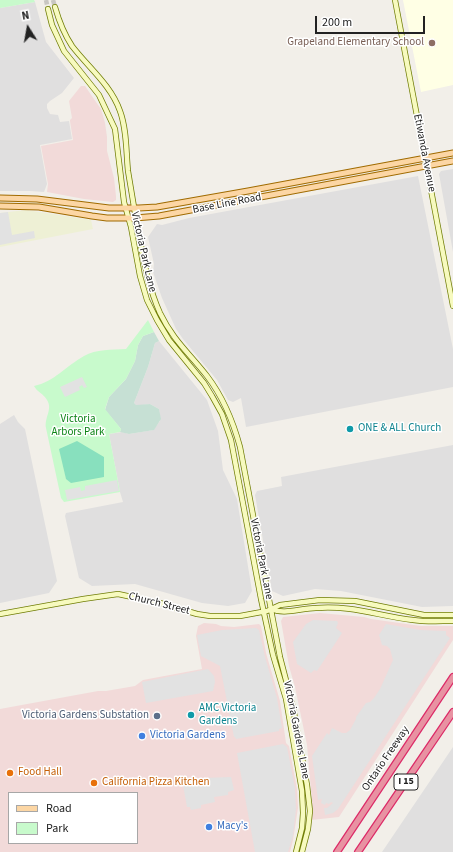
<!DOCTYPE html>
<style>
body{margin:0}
#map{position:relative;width:453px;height:852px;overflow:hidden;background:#f2efe9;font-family:"Source Sans 3",sans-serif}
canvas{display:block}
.legend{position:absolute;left:8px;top:792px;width:130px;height:52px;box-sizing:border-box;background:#fff;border:1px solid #a7a7a7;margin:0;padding:5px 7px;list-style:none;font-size:12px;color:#222}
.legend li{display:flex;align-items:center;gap:8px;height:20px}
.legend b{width:20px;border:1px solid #a7a7a7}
.north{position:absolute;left:8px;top:8px;width:40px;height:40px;-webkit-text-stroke:3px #fff;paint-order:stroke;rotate:349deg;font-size:11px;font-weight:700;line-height:16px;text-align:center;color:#222}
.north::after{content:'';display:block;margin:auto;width:14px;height:18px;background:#222;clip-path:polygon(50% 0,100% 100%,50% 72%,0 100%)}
.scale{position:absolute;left:315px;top:16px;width:110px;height:18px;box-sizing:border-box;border:2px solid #222;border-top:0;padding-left:5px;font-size:12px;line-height:14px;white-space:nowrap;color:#222;-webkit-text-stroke:3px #fff;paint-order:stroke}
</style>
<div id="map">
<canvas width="453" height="852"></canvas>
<ul class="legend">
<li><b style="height:5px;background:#fcd6a4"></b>Road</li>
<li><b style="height:11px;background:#c8facc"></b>Park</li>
</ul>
<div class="north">N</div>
<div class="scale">200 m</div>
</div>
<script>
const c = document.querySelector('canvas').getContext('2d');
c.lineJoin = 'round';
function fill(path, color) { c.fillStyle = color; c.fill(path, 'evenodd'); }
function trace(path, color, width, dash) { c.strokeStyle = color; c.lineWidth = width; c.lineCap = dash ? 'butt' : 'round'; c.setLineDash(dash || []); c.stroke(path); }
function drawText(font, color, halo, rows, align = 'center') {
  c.font = font + ' "Source Sans 3",sans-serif'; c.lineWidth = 3; c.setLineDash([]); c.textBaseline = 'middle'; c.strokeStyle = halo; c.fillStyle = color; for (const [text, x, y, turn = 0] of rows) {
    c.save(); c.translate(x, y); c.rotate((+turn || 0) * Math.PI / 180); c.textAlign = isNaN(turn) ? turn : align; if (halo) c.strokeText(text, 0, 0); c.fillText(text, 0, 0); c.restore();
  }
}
const residential = new Path2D(`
 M35 2 46 42 74 78 62 93 50 101 47 104V108L50 114 58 115 60 122 69 121 72 139 40 145 47 184 44 192 30 191H0V8Z
 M453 169V252L439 174 441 171Z
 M418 176 453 349V387L246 427 241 398 233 402 228 400 217 380 183 339 176 329 162 298 153 272 154 264 148 237 157 224 162 225 189 218Z
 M159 341 207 400 218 431 223 470 237 499 252 591 245 603 228 606 202 603 135 584 92 586 79 578 65 516 66 513 123 502 120 492 109 434 122 432 129 434 153 430 160 421 159 409 150 404 136 406 134 403 148 367 155 343Z
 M14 415 18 422 25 429 57 581 49 593 0 603V424Z
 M453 445V606L422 607 341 591 315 589 283 596 272 591 255 495 257 491 282 486 281 477Z
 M453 747V852H382Z`);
const commercial = new Path2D(`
 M81 86H85L96 102 101 109 105 123 107 137V151L114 178 116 196V200L113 202 84 199 47 192 48 184 41 146 73 140 70 121V120L72 118 69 101Z
 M320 613 364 617 371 619 421 626H453V640L339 817 311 820 312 801 307 745 295 687 289 666 281 621 283 617Z
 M204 623 216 624 221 626 234 627 259 624 261 626 266 653 280 701 286 743 289 746 297 789 298 808 293 840 290 852H0V709L98 691H106L135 686 143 680 202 669 196 636 198 626ZM9 793H137V843H9Z`);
const education = new Path2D(`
 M403 0H453V85L421 92Z`);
const farmland = new Path2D(`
 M26 210 91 220 93 229 0 247V213Z`);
const wetland = new Path2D(`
 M154 332 159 341 155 343 148 367 134 403 136 405 150 404 159 409 161 419 154 430 129 434 120 432 121 429 105 410 109 397 126 379 135 361 138 345 143 336Z`);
const park = new Path2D(`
 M0 0H34L35 2 0 8Z
 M148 320 154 332 143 336 138 345 135 361 126 379 109 397 105 409 121 429 120 432 109 434 120 492 64 502 61 498 46 428C44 418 53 409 47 400 44 394 37 392 34 386 54 382 66 366 84 356 96 349 112 350 126 349Z`);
const pitch = new Path2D(`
 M77 441 104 457V477L71 483 66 479 59 449Z`);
const parking = new Path2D(`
 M8 212 12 235 34 231 35 238 0 245V213Z
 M82 377 87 387 84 388 82 385 79 387 80 390 65 397 60 387Z
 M117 480 119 491 67 500 65 490 80 487 81 491 85 490V486Z
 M313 620 337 621 338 623 336 628 342 633 317 671 314 670 311 673 297 664 293 642 306 624Z
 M386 624 420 630 446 631V635L450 638 338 809 333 813 325 815 324 808H327L333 803 331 802 329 804 326 803 325 805 321 803 322 799 318 800 312 756 327 733 329 735 332 728 342 733H346L350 730 356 719V717L366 703 370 702 374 698 380 689 393 660 390 649 387 646 382 645 379 635Z
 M256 628 259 630 265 657 277 698 282 728 279 729V731L236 739 235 737H234L220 666 201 656 197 635 222 630Z
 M208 669 214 676 215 682 213 691 146 703 142 682Z
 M283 744 287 747 295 788 296 809 293 836 288 852H255L237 753Z
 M231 777 234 790 228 792V795L214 797 215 802 201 805V808L191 810 190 807H187L183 785 186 784V781L203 778Z`);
const secondaryTunnel = new Path2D(`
 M46 0 48 9
 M53 0 55 7`);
const secondary = new Path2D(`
 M395 0 453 306
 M55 7C59 21 64 34 72 46 88 67 111 85 120 111 127 130 126 152 128 171 131 189 134 207 137 225 143 255 147 284 160 313 173 340 189 353 207 376 223 397 233 421 240 447L280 657 293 707 307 785 310 811 308 829 302 852
 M48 9 52 25 64 51 99 95 115 129 124 202 131 227 140 276 147 300 157 320 169 340 204 383 212 396 222 414 231 440 261 599 273 655 286 699 302 791 303 813 302 828 296 852
 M271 609C284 615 301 608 316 608 351 605 379 616 413 620 426 622 440 621 453 621
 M0 614 83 599 118 594 160 603 197 614 210 616H240L267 611 280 605 320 600 355 601 424 615H453`);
const primary = new Path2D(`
 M0 198 37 199 109 208H139L157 207 248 191 453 153
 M0 206 39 207 92 216 107 218H135L159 216 453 161`);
const highway = new Path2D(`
 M337 852 453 677
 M358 852 453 712`);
const markers = [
 [432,43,4,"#8d6e63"],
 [350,429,4,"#0f9aa8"],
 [191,715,4,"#0f9aa8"],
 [157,716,4,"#5c6f8a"],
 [142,736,4,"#3f7fe0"],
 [10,773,4,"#e8710a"],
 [94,783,4,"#e8710a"],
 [209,827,4,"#3f7fe0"]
];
const shields = [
 [406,782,24]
];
const shieldNames = [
 ["I 15",406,782]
];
const educationNames = [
 ["Grapeland Elementary School",424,43]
];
const streetNames = [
 ["Etiwanda Avenue",424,153,79],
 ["Base Line Road",227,204,-11],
 ["Victoria Park Lane",143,252,77],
 ["Victoria Park Lane",261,559,79],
 ["Church Street",159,604,14],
 ["Victoria Gardens Lane",296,730,79],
 ["Ontario Freeway",386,759,-56]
];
const parkNames = [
 ["Victoria",78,420],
 ["Arbors Park",78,433]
];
const cultureNames = [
 ["ONE & ALL Church",358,429],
 ["AMC Victoria",199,709],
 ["Gardens",199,722]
];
const serviceNames = [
 ["Victoria Gardens Substation",149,716]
];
const shopNames = [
 ["Victoria Gardens",150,736],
 ["Macy's",217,827]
];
const foodNames = [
 ["Food Hall",18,773],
 ["California Pizza Kitchen",102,783]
];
fill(residential, '#e0dfdf');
fill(commercial, '#f2dad9');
fill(education, '#ffffe5');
fill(farmland, '#eef0d5');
fill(wetland, '#c6e0d4');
fill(park, '#c8facc');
fill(pitch, '#88e0be');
fill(parking, '#e2e2e2');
trace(secondaryTunnel, '#c8c6c1', 4.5, [4.5, 2]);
trace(secondary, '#707d05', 6);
trace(primary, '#a06b00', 7);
trace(highway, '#dc2a67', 8);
trace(secondary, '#f7fabf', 4.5);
trace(primary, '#fcd6a4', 5);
trace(highway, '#e892a2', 5.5);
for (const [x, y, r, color] of markers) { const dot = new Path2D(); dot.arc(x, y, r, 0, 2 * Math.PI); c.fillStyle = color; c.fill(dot); trace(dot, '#fff', 1.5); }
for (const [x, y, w] of shields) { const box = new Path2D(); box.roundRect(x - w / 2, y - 8, w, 16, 3); c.fillStyle = '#fff'; c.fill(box); trace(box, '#222', 1); }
drawText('bold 10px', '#222', null, shieldNames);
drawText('11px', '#785e54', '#fff', educationNames, 'right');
drawText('11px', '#222', '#fff', streetNames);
drawText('11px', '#0c8416', '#fff', parkNames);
drawText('11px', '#0d838f', '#fff', cultureNames, 'left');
drawText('11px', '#4e5e75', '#fff', serviceNames, 'right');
drawText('11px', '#366cbe', '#fff', shopNames, 'left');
drawText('11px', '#c56008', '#fff', foodNames, 'left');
</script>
